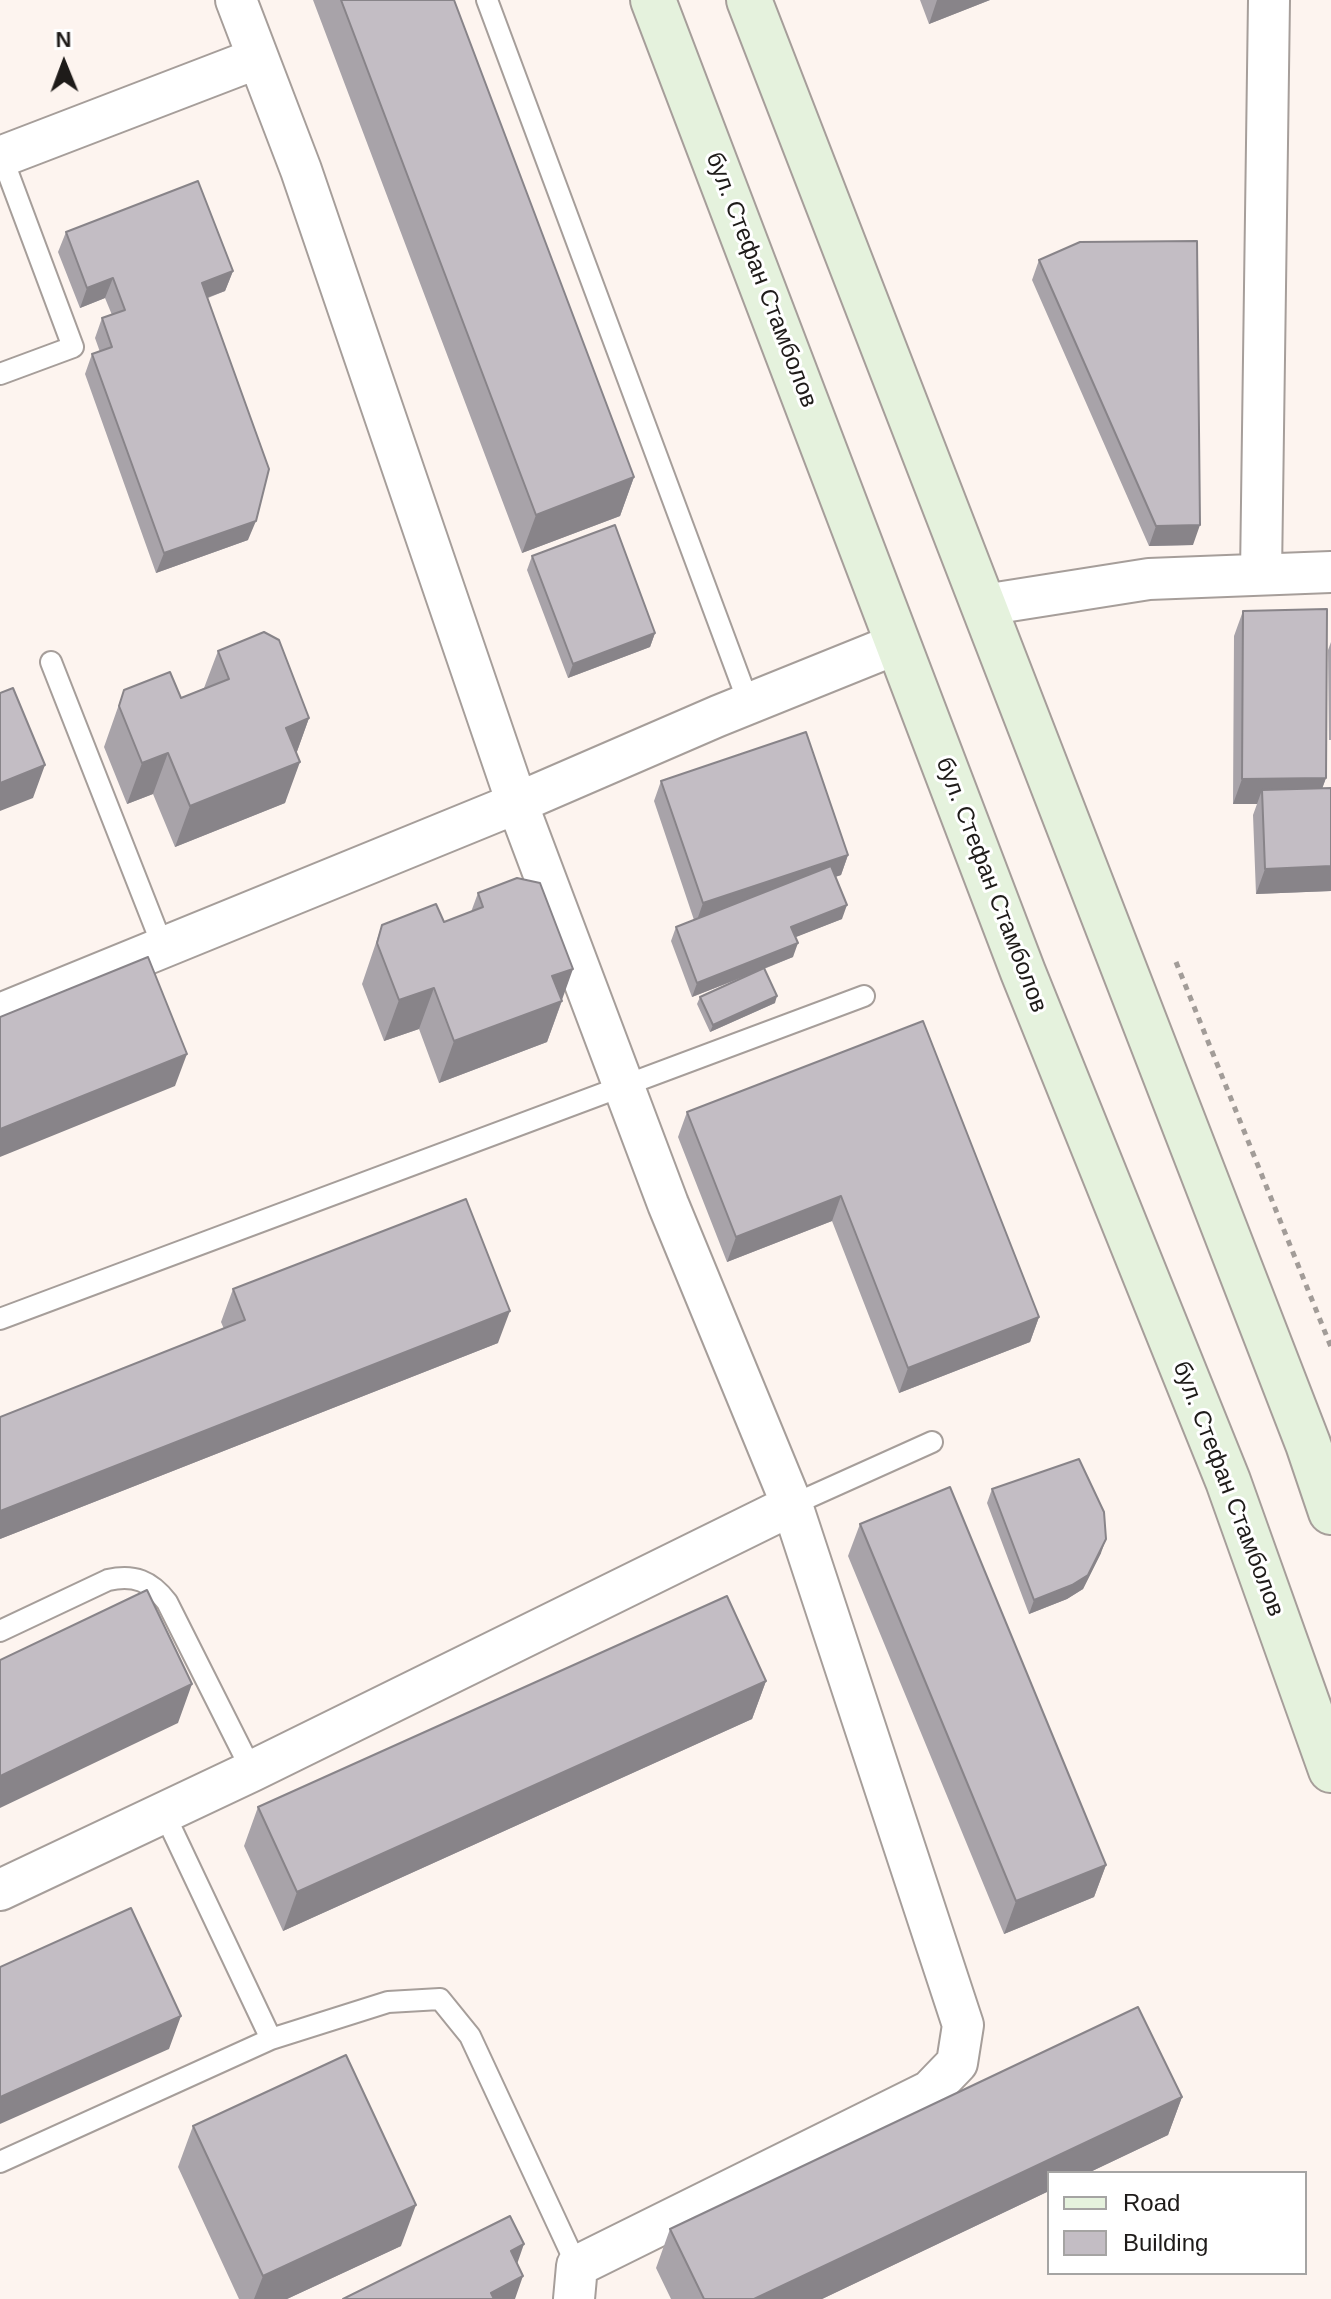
<!DOCTYPE html>
<meta charset="utf-8">
<style>
body{margin:0}
#map{position:relative;width:1331px;height:2299px;overflow:hidden;background:#fdf4ef;font-family:Helvetica,sans-serif}
canvas{display:block}
.legend{position:absolute;left:1047px;top:2171px;width:260px;height:104px;box-sizing:border-box;background:#fff;border:2px solid #a5a4a3;margin:0;padding:10px 14px;list-style:none;font-size:24px;color:#1e1b19}
.legend li{display:flex;align-items:center;gap:16px;height:40px}
.legend b{width:40px;border:2px solid #a5a4a3}
.north{position:absolute;left:24px;top:24px;width:80px;height:80px;-webkit-text-stroke:6px #fff;paint-order:stroke;rotate:359deg;font-size:22px;font-weight:700;line-height:32px;text-align:center;color:#1e1b19}
.north::after{content:'';display:block;margin:auto;width:28px;height:36px;background:#1e1b19;clip-path:polygon(50% 0,100% 100%,50% 72%,0 100%)}
</style>
<div id="map">
<canvas width="1331" height="2299"></canvas>
<ul class="legend">
<li><b style="height:10px;background:#e5f2dd"></b>Road</li>
<li><b style="height:22px;background:#c3bdc4"></b>Building</li>
</ul>
<div class="north">N</div>
</div>
<script>
const c = document.querySelector('canvas').getContext('2d');
c.lineJoin = 'round';
function trace(path, color, width, dash) { c.strokeStyle = color; c.lineWidth = width; c.lineCap = dash ? 'butt' : 'round'; c.setLineDash(dash || []); c.stroke(path); }
function fill(path, color) { c.fillStyle = color; c.fill(path, 'evenodd'); }
function drawText(font, color, halo, rows, align = 'center') {
  c.font = font + ' Helvetica,sans-serif'; c.lineWidth = 6; c.setLineDash([]); c.textBaseline = 'middle'; c.strokeStyle = halo; c.fillStyle = color; for (const [text, x, y, turn = 0] of rows) {
    c.save(); c.translate(x, y); c.rotate((+turn || 0) * Math.PI / 180); c.textAlign = isNaN(turn) ? turn : align; if (halo) c.strokeText(text, 0, 0); c.fillText(text, 0, 0); c.restore();
  }
}
const path = new Path2D(`
 M1176 962 1331 1347`);
const service = new Path2D(`
 M487 0 749 704
 M0 374 73 347 2 157
 M51 662 163 947
 M0 1319 864 996
 M792 1505 932 1442
 M0 1631 108 1580C134 1574 151 1581 167 1602L252 1771
 M164 1813 271 2039
 M0 2162 271 2039 388 2002 440 1999 470 2036 577 2266`);
const minor = new Path2D(`
 M236 0 301 170 517 803 718 716 899 643
 M0 157 258 58
 M1261 574 1269 0
 M984 605 1149 579 1331 572
 M0 1014 517 803 668 1204 792 1505 252 1771 0 1890
 M574 2299 577 2266 930 2091 957 2063 963 2025 792 1505`);
const secondary = new Path2D(`
 M653 0 1023 972 1228 1481 1331 1770
 M749 0 1308 1444 1331 1512`);
const wall = new Path2D(`
 M313 0H454L634 477 620 516 522 553Z
 M920 0H990L929 24Z
 M66 232 233 271 225 291 208 298 248 540 156 573 85 374 92 354 100 352 95 338 102 318 112 315 105 298 80 308 58 252Z
 M1039 260 1193 545 1149 546 1032 280Z
 M532 556 655 633 650 647 568 678 527 570Z
 M1243 611 1326 778 1322 788H1331V891L1256 894 1253 815 1257 804H1233L1234 636Z
 M1331 642V740H1329L1328 650Z
 M218 651 309 718 296 754 285 803 175 847 153 794 127 804 104 747 124 690 181 698 204 688Z
 M661 781 848 855 841 875 835 877 842 919 795 937 793 957 764 969 775 1003 710 1032 697 1004 700 997 754 973 692 997 671 941 676 927 694 920 654 801Z
 M478 893 562 1001 547 1042 439 1083 419 1029 384 1041 362 984 382 925 444 922 471 912Z
 M923 1021 1039 1317 1030 1342 899 1393 832 1221 727 1262 678 1137 687 1112Z
 M233 1289 498 1343 0 1539V1417L224 1329 221 1322Z
 M992 1489 1101 1553 1083 1589 1067 1599 1029 1614 987 1503Z
 M860 1524 1106 1865 1094 1897 1004 1934 848 1556Z
 M766 1681 752 1719 283 1931 244 1846 258 1807Z
 M1182 2097 1168 2135 1088 2173H1049V2191L822 2299H671L656 2268 670 2229Z
 M193 2126 401 2246 287 2299H239L178 2167Z`);
const shadedWall = new Path2D(`
 M937 0H990L929 24Z
 M233 271 225 291 195 302 202 283Z
 M113 278 105 298 80 308 87 288Z
 M634 477 620 516 522 553 536 515Z
 M256 521 248 540 156 573 164 553Z
 M1200 525 1193 545 1149 546 1156 526Z
 M655 633 650 647 568 678 573 664Z
 M309 718 294 760 286 728Z
 M168 753 153 794 127 804 142 763Z
 M300 762 285 803 175 847 190 806Z
 M45 765 33 798 0 811V783Z
 M1326 778 1317 803 1262 790 1257 804H1233L1242 779Z
 M848 855 841 875 696 923 703 903Z
 M1331 866V891L1256 894 1265 869Z
 M847 905 842 919 786 941 791 927Z
 M798 943 793 957 692 997 697 983Z
 M573 969 547 1042 439 1083 454 1041 552 976Z
 M434 988 419 1029 384 1041 399 1000Z
 M777 996 775 1003 710 1032 713 1025Z
 M187 1054 175 1086 0 1157V1129Z
 M841 1196 832 1221 727 1262 736 1237Z
 M510 1311 498 1343 0 1539V1511Z
 M1039 1317 1030 1342 899 1393 908 1368Z
 M1106 1539 1101 1553 1083 1589 1067 1599 1029 1614 1034 1600Z
 M766 1681 752 1719 283 1931 297 1892Z
 M192 1684 178 1723 0 1808V1776Z
 M1106 1865 1094 1897 1004 1934 1016 1901Z
 M181 2016 169 2049 0 2124V2097Z
 M1182 2097 1168 2135 1088 2173H1049V2191L822 2299H754Z
 M416 2205 401 2246 287 2299H254L263 2276Z
 M524 2244 515 2270 511 2251Z
 M523 2276 515 2299H489L491 2293Z`);
const building = new Path2D(`
 M341 0H454L634 477 536 515Z
 M198 181 233 271 202 283 269 469 256 521 164 553 92 354 112 347 102 318 125 310 113 278 87 288 66 232Z
 M1197 241 1200 525 1156 526 1039 260 1080 242Z
 M615 525 655 633 573 664 532 556Z
 M1327 609 1326 778 1242 779 1243 611Z
 M264 632 279 640 309 718 286 728 300 762 190 806 168 753 142 763 119 706 124 690 170 672 181 698 229 679 218 651Z
 M13 688 45 765 0 783V693Z
 M806 732 848 855 703 903 661 781Z
 M1331 788V866L1265 869 1262 790Z
 M831 866 847 905 791 927 798 943 697 983 676 927Z
 M517 878 540 883 573 969 552 976 562 1001 454 1041 434 988 399 1000 377 943 382 925 436 904 444 922 483 907 478 893Z
 M148 957 187 1054 0 1129V1017Z
 M764 968 777 996 713 1025 700 997Z
 M923 1021 1039 1317 908 1368 841 1196 736 1237 687 1112Z
 M466 1199 510 1311 0 1511V1417L245 1320 233 1289Z
 M1079 1459 1104 1512 1106 1539 1088 1575 1072 1585 1034 1600 992 1489Z
 M950 1487 1106 1865 1016 1901 860 1524Z
 M147 1590 192 1684 0 1776V1660Z
 M727 1596 766 1681 297 1892 258 1807Z
 M131 1908 181 2016 0 2097V1967Z
 M1138 2007 1182 2097 754 2299H704L670 2229Z
 M346 2055 416 2205 263 2276 193 2126Z
 M510 2216 524 2244 511 2251 523 2276 491 2293 494 2299H343Z`);
const streetNames = [
 ["бул. Стефан Стамболов",761,280,69],
 ["бул. Стефан Стамболов",991,885,69],
 ["бул. Стефан Стамболов",1228,1489,69]
];
trace(service, '#a69e9a', 24);
trace(minor, '#a69e9a', 44);
trace(secondary, '#a69e9a', 48);
trace(path, '#a29c98', 5, [6, 6]);
trace(service, '#fff', 20);
trace(minor, '#fff', 40);
trace(secondary, '#e5f2dd', 44);
fill(wall, '#a8a3a9');
fill(shadedWall, '#888489');
fill(building, '#c3bdc4');
trace(building, '#888489', 2);
drawText('24px', '#1e1b19', '#fff', streetNames);
</script>
